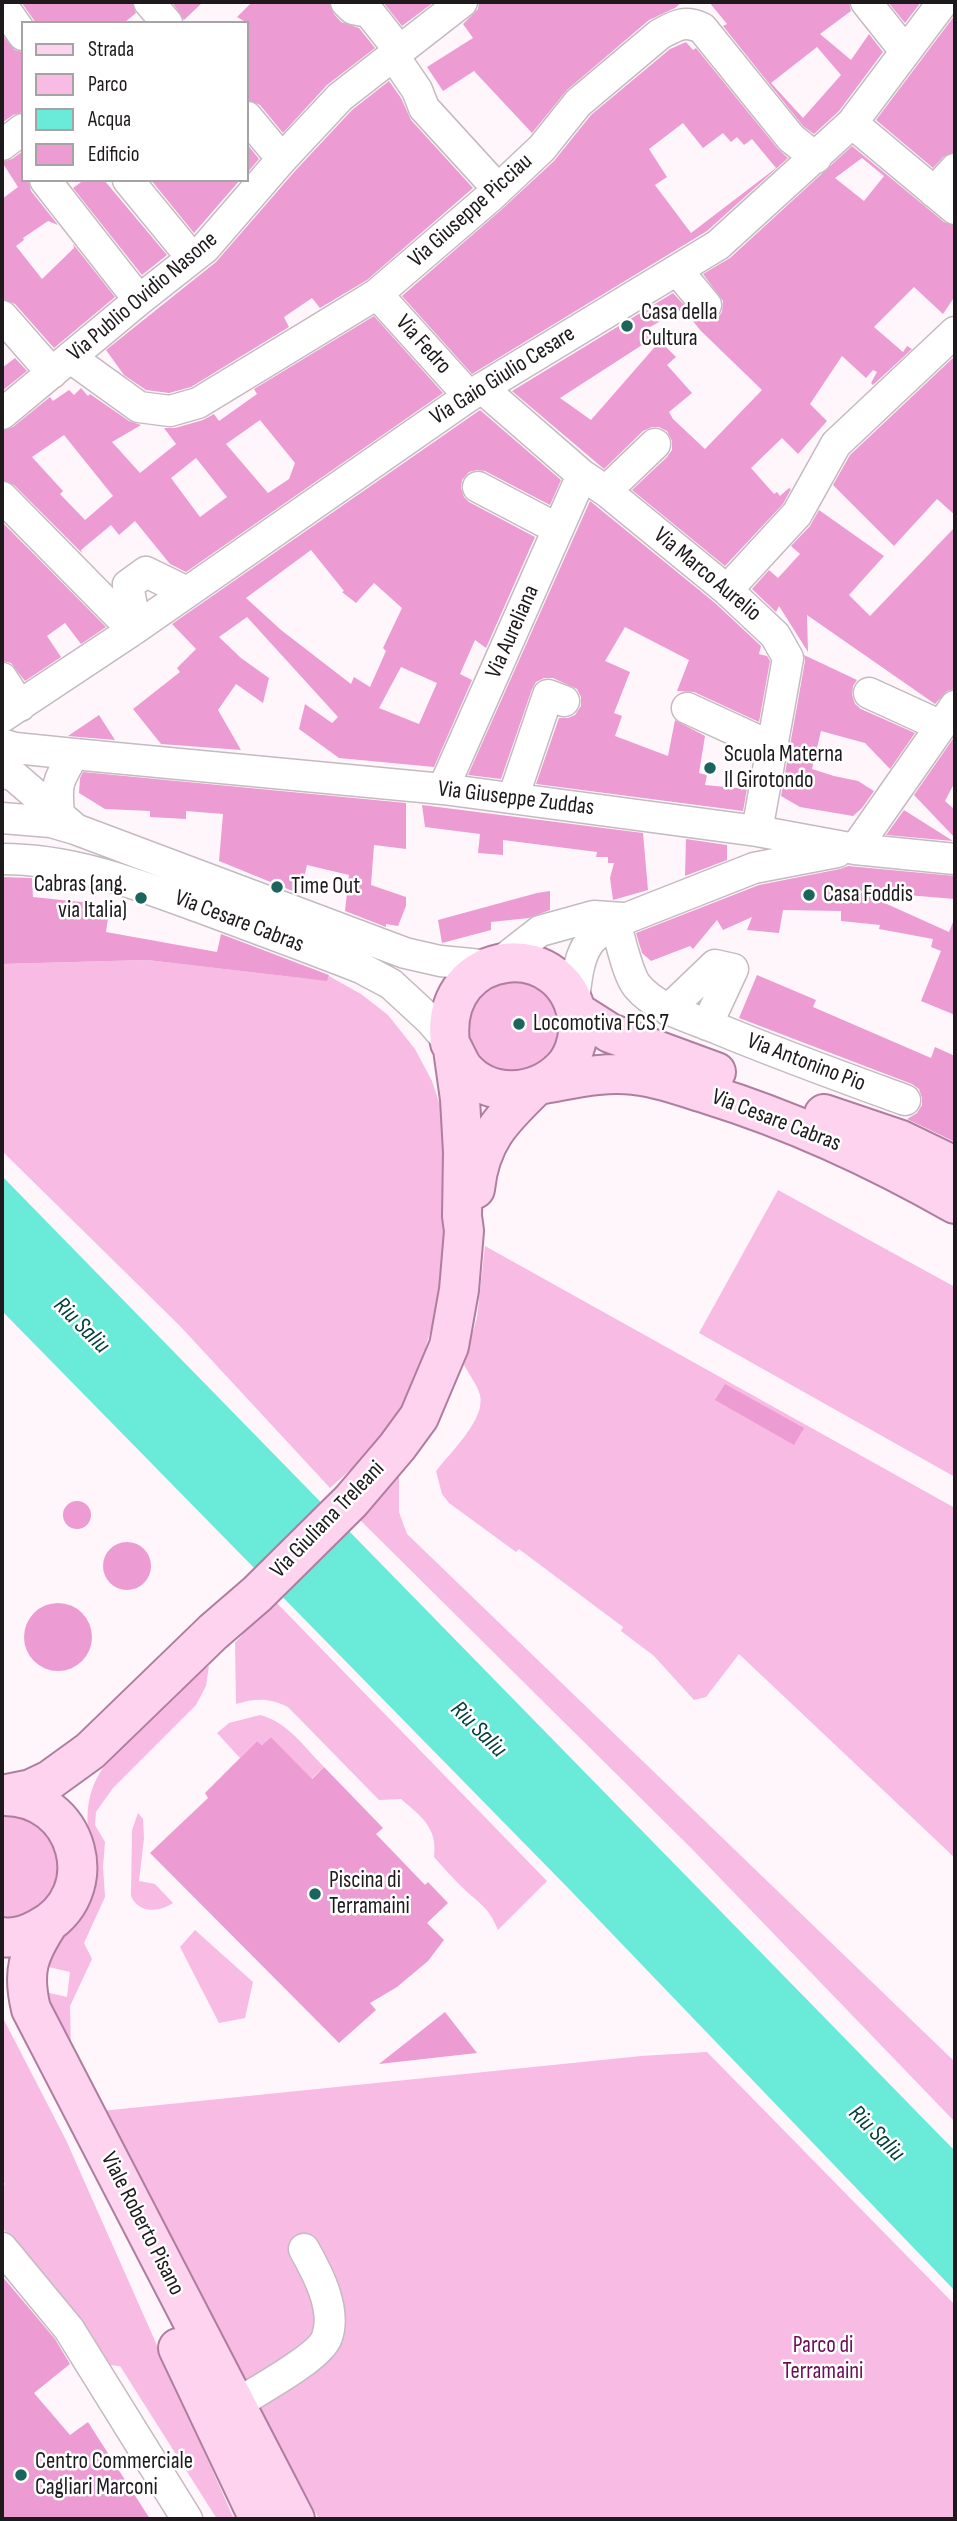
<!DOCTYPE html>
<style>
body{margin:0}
#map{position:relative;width:957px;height:2521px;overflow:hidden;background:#fff6fc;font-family:"Sofia Sans Condensed",sans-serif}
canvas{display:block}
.frame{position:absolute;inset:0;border:4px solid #1d191c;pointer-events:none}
.legend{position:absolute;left:21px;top:21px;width:228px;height:161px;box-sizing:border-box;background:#fff;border:2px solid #a5a3a4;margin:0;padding:9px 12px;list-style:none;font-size:21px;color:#1d191c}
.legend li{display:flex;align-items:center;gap:14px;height:35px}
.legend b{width:35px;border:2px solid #a5a3a4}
</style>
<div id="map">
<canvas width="957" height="2521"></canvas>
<div class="frame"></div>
<ul class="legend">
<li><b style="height:9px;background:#fed3ef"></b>Strada</li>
<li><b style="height:19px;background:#f8bbe3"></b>Parco</li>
<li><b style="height:19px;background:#6aebd9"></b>Acqua</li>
<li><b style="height:19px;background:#ec9cd2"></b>Edificio</li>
</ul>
</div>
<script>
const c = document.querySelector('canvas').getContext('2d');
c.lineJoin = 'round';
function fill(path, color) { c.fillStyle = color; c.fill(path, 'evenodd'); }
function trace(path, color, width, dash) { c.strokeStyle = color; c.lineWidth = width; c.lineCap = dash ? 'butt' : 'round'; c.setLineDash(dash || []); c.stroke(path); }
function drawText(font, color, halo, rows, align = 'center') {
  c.font = font + ' "Sofia Sans Condensed",sans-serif'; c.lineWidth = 5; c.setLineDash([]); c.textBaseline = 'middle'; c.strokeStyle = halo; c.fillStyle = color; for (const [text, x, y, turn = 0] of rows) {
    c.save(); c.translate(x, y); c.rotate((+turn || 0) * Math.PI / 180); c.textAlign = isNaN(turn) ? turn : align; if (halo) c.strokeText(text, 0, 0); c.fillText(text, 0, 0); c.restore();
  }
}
const green = new Path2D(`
 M147 960 311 979 327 975 361 994 388 1015 415 1049 432 1081 444 1117 446 1244 437 1308 420 1367 405 1406 369 1453 330 1488 180 1326 2 1151V964Z
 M502 978 547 988 564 1030 552 1059 510 1076 482 1064 465 1038 468 1007Z
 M778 1190 955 1287V1477L699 1333Z
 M485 1246 955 1508V1858L739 1654 706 1697 694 1700 654 1656 621 1631 623 1627 519 1549 516 1552 449 1503 442 1494 436 1471C450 1453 486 1419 480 1395 477 1385 469 1374 464 1365L477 1317Z
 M399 1471V1512L407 1534 955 2062V2122L691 1848 357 1517Z
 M273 1599 547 1881 498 1930C490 1910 482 1905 466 1891 454 1880 444 1868 434 1857 438 1828 421 1816 401 1799L379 1800 288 1707C269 1698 257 1698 236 1704L235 1643Z
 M209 1666 206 1686 196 1705 113 1788 96 1812 95 1825 105 1842 103 1867 105 1897 84 1943 92 1959 70 2006 71 2051 41 1991 67 1997 70 1972 44 1966 89 1838C81 1783 106 1760 143 1725 161 1707 180 1689 198 1671Z
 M260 1715C288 1722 305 1748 324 1767L311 1779 271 1737 262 1745 257 1741 240 1758 217 1733 229 1723Z
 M2 1812 40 1824 59 1854 60 1872 56 1890 31 1916 2 1922Z
 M138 1813 143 1819 144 1838 139 1881 155 1884 173 1903C159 1912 139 1914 131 1896L132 1830Z
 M195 1930 253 1982 245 2018 219 2023 180 1947Z
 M2 2016 66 2140 234 2519H217L120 2366 98 2364 49 2285 2 2227V2187L5 2184 2 2180Z
 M707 2052 955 2305V2519H319L101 2111 641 2056Z`);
const water = new Path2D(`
 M2 1176 955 2151V2291L570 1890 2 1311Z`);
const building = new Path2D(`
 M21 2H132L136 13 124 23H36Z
 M172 2H203L184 20Z
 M252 2H329L334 14 341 22 359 28 375 48 327 85 283 133 260 105 247 100V23L237 17Z
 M383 2H434L402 26Z
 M479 2H682L675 8 649 20 567 90 532 133 474 71 443 91 427 67 473 38 463 24 478 9Z
 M709 2H849L851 11 820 34 851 60 869 34 883 52 839 111 814 134 803 126 723 26 727 24ZM817 47 841 75 803 118 771 83Z
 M888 2H921L905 23Z
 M955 15V152L943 157 933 168 876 120Z
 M2 35 15 50 23 52V112L13 115 2 123Z
 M686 42 693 50 696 48 778 149 788 158 707 231 472 374 402 296 501 210 554 161 591 115 670 49ZM683 123 703 148 723 133 731 142 737 137 744 145 752 139 776 168 691 233 655 185 667 177 649 149Z
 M389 81 401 98 411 120 473 188 367 280 320 308 312 298 284 317 289 327 191 387 169 393 146 390 124 375 106 350 216 262 295 171 352 110Z
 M247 144 259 159 247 173Z
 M852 146 944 222 955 226V296L943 314 914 287 874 327 903 352 907 346 912 349 873 385 871 383 877 372 873 370 866 378 842 356 810 404 827 421 798 454 782 438 751 468 774 494 777 492 780 496 789 488 791 489 783 504 725 566 632 490 667 457 672 450V441L667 431 659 427H652L643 431 604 469 512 391 673 293 699 321 708 322 717 319 722 312 723 301 703 274 730 258ZM862 158 884 176 864 201 835 178ZM683 309 701 331 762 390 705 449 673 419 669 412 692 393 667 365 676 357 660 341 591 420 560 398 656 336 648 328Z
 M23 151V180H28L31 191 58 225 48 221 23 238 24 240 16 246 42 279 74 248 73 244 115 297 54 348 15 304 2 299V199L18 187 2 162 12 159Z
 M84 180H104L167 255 142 275 73 188Z
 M151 180H240L194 233Z
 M374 316 443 393 186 572 170 564 135 521 119 535 111 525 81 550 82 553 14 485 2 480V431L13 427 50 397 53 401 69 390 74 395 81 388 88 396 90 394 129 421 141 425 112 442 140 473 176 444 164 428H175L203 420 214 414 219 421 257 394 254 389ZM260 420 295 463 289 479 268 493 226 444ZM64 435 113 496 85 520 60 494 63 491 32 457ZM196 458 227 497 200 517 171 478Z
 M955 356V515L937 499 894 546 833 485 850 455Z
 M15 358 27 371 2 391V368Z
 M480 410 561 480 550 505 485 471 477 470 469 472 462 480 461 488 464 497 469 502 535 537 486 648 475 640 460 674 472 680 434 767 339 758 299 729 305 704 332 723 338 717 247 617 219 637 241 658 269 678 263 703 236 684 218 710 241 750 161 744 133 709 180 672 177 668 196 649 172 624ZM311 550 344 591 342 592 356 603 374 583 402 608 383 648 386 651 370 687 354 677 351 684 281 630 246 598ZM401 667 437 683 419 724 379 708Z
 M590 501 715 603 761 646 759 654 767 656 770 661 759 722 694 692 677 691 689 660 625 627 605 661 630 672 614 713 622 716 615 736 668 756 675 720 705 736 699 773 707 775 705 785 747 789 743 811 536 784 559 718H568L575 715 581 706V697L577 689 553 678H544L536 682 532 689 501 779 468 775Z
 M819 510 884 556 849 595 870 616 955 527V689L947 691 935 704 807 615 808 652 779 606 776 612 752 589 769 570 778 578 800 554 791 546 810 526Z
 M2 522 106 627 81 644 65 623 47 636 61 657 25 681 11 663 2 661Z
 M804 655 857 680 853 686 852 695 855 704 861 709 915 733 890 769 865 743 821 731 812 769 834 776 858 781 874 791 862 808 853 816 800 807 781 796 805 661Z
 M99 715 115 740 68 736Z
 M955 736V782L945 801 955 810V838L914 795Z
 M83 772 406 803V849L374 845 371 885 406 897V906L398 926 386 924V927L345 911 349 875 307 865 300 894 219 861 223 814 186 811V819L150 817V811L105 809 79 793 80 778Z
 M422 805 643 833 648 890 613 900 610 878 614 863H608V857H596L597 852 503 840V855L478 853 480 834 425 827Z
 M904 810 953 841 886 835Z
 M686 839 727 845V860L685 876Z
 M848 866 955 876V899L858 891 949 932 955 917V1015L921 1001 941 951 931 947 933 939 879 929 880 925 841 921V911L783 910 779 933 747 930 752 917 723 930 717 920 693 949 690 946 651 961 642 953 636 933 759 885 840 869Z
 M2 877 32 878 33 897 110 905 106 932 217 952 221 934 329 975 327 981 147 960 2 964Z
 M550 891V910L529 918 491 922V930L442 943 438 920 537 893Z
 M757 975 816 1000 813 1007 931 1058 935 1047 955 1056V1142L907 1119 917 1113 922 1105V1098L919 1089 912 1084 739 1018Z
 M725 1384 804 1428 794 1445 715 1400Z
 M63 1515a14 14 0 1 1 28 0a14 14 0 1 1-28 0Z
 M103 1566a24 24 0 1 1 48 0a24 24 0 1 1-48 0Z
 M24 1637a34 34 0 1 1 68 0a34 34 0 1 1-68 0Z
 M271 1737 312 1779 324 1767 383 1828 376 1834 425 1885 428 1882 448 1903 427 1923 444 1940 428 1961 397 1987 370 2003 376 2010 339 2043 150 1853 208 1798 205 1793 257 1741 262 1745Z
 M445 2012 477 2053 379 2064Z
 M2 2276 55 2339 70 2364 34 2393 70 2435 88 2422 150 2519H2Z`);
const minor = new Path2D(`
 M149 2 167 23
 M346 2 353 9 369 12 399 50
 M866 2 905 51
 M2 5 23 35
 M393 55 417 90 424 108 498 189
 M247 117 282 159
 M852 123 955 209
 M2 145 23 129
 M45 180 139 300
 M128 180 192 258
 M934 192 955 169
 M677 270 706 305
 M377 294 469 396
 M2 316 52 373
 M71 358 139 407 170 411 198 403 377 294 490 197 542 148 578 103 660 34C677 25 684 20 702 28L791 138 816 158
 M482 388 582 475 606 491 727 590 775 635 788 658 757 831
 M2 414 139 300 205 248 282 159 340 97 462 2
 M478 487 558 529
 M606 491 655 444
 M2 497 133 630
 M727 590 797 514 836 444 955 332
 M136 627 128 585 146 572 187 592
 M2 678 20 706
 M869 693 941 726
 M687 708 772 747
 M2 717 133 630 469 396 718 245 852 123 943 2
 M2 744 15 748 74 754 443 789 757 831 855 849 955 859
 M2 772 14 776 72 826
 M443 789 582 475
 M513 798 548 695 564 701
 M59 814C56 782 58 781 74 754
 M2 818 51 822 75 829 405 953 440 961 492 966
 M855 849 955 706
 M2 859C72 859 134 883 199 907 253 927 307 947 361 968L391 984 430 1020 450 1043 453 1049
 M616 926C621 942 628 975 637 986 656 1009 689 1017 716 1028 778 1054 842 1077 905 1100
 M499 963 540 931 594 916 623 918
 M574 1002C576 982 578 953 593 938 603 929 617 926 627 918L754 868 837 852
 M668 1010 715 965 733 969 707 1025
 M2 2248 69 2329 187 2519
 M235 2405C255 2392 321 2357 327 2337 337 2309 317 2272 304 2249`);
const major = new Path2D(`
 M577 1012 610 1033 716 1072
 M450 1043C438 944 571 934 578 1025 579 1040 573 1058 562 1069 535 1096 489 1099 463 1068 459 1062 456 1055 453 1049
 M544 1084C573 1079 605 1071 634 1075 659 1077 683 1087 707 1094 794 1121 876 1159 955 1204
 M824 1114 901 1140 955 1166
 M475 1189C480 1141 501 1120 534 1088
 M2 1795 31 1789 50 1780 90 1751 213 1632 257 1594 351 1501 397 1447 419 1417 449 1346 459 1290 464 1231 462 1216 463 1152 460 1099 453 1049
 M2 1796C79 1794 107 1894 38 1929 27 1935 14 1939 2 1937
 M48 1924C28 1955 22 1972 31 2009L295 2519
 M178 2348 259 2519`);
const markers = [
 [627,326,7,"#1b655c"],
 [710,768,7,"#1b655c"],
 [277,887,7,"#1b655c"],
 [809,895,7,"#1b655c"],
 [141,898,7,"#1b655c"],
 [519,1024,7,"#1b655c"],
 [315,1894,7,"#1b655c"],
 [21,2475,7,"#1b655c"]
];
const streetNames = [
 ["Via Giuseppe Picciau",471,211,-42],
 ["Via Publio Ovidio Nasone",143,297,-40],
 ["Via Fedro",423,345,48],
 ["Via Gaio Giulio Cesare",503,376,-32],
 ["Via Marco Aurelio",707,575,40],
 ["Via Aureliana",513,632,-66],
 ["Via Giuseppe Zuddas",516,799,7],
 ["Via Cesare Cabras",239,922,21],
 ["Via Antonino Pio",806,1063,21],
 ["Via Cesare Cabras",776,1121,21],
 ["Via Giuliana Treleani",328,1520,-46],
 ["Viale Roberto Pisano",142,2224,63]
];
const poiNames = [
 ["Casa della",641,313],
 ["Cultura",641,339],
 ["Scuola Materna",724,755],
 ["Il Girotondo",724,781],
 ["Cabras (ang.",127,885,"right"],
 ["via Italia)",127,911,"right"],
 ["Time Out",291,887],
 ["Casa Foddis",823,895],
 ["Locomotiva FCS 7",533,1024],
 ["Piscina di",329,1881],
 ["Terramaini",329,1907],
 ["Centro Commerciale",35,2462],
 ["Cagliari Marconi",35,2488]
];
const parkNames = [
 ["Parco di",823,2346],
 ["Terramaini",823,2372]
];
const waterNames = [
 ["Riu Saliu",81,1326,45],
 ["Riu Saliu",478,1730,45],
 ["Riu Saliu",876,2134,45]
];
fill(green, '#f8bbe3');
fill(water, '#6aebd9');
fill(building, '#ec9cd2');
trace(minor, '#c4bac0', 33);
trace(major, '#af7e9f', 42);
trace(minor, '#fff', 30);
trace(major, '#fed3ef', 38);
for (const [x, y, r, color] of markers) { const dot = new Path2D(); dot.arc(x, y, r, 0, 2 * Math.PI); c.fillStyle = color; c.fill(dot); trace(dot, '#fff', 2.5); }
drawText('23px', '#1d191c', '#fff', streetNames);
drawText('23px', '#1d191c', '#fff', poiNames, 'left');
drawText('23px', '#6c0d57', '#fff', parkNames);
drawText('italic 24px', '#014039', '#fff', waterNames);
</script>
